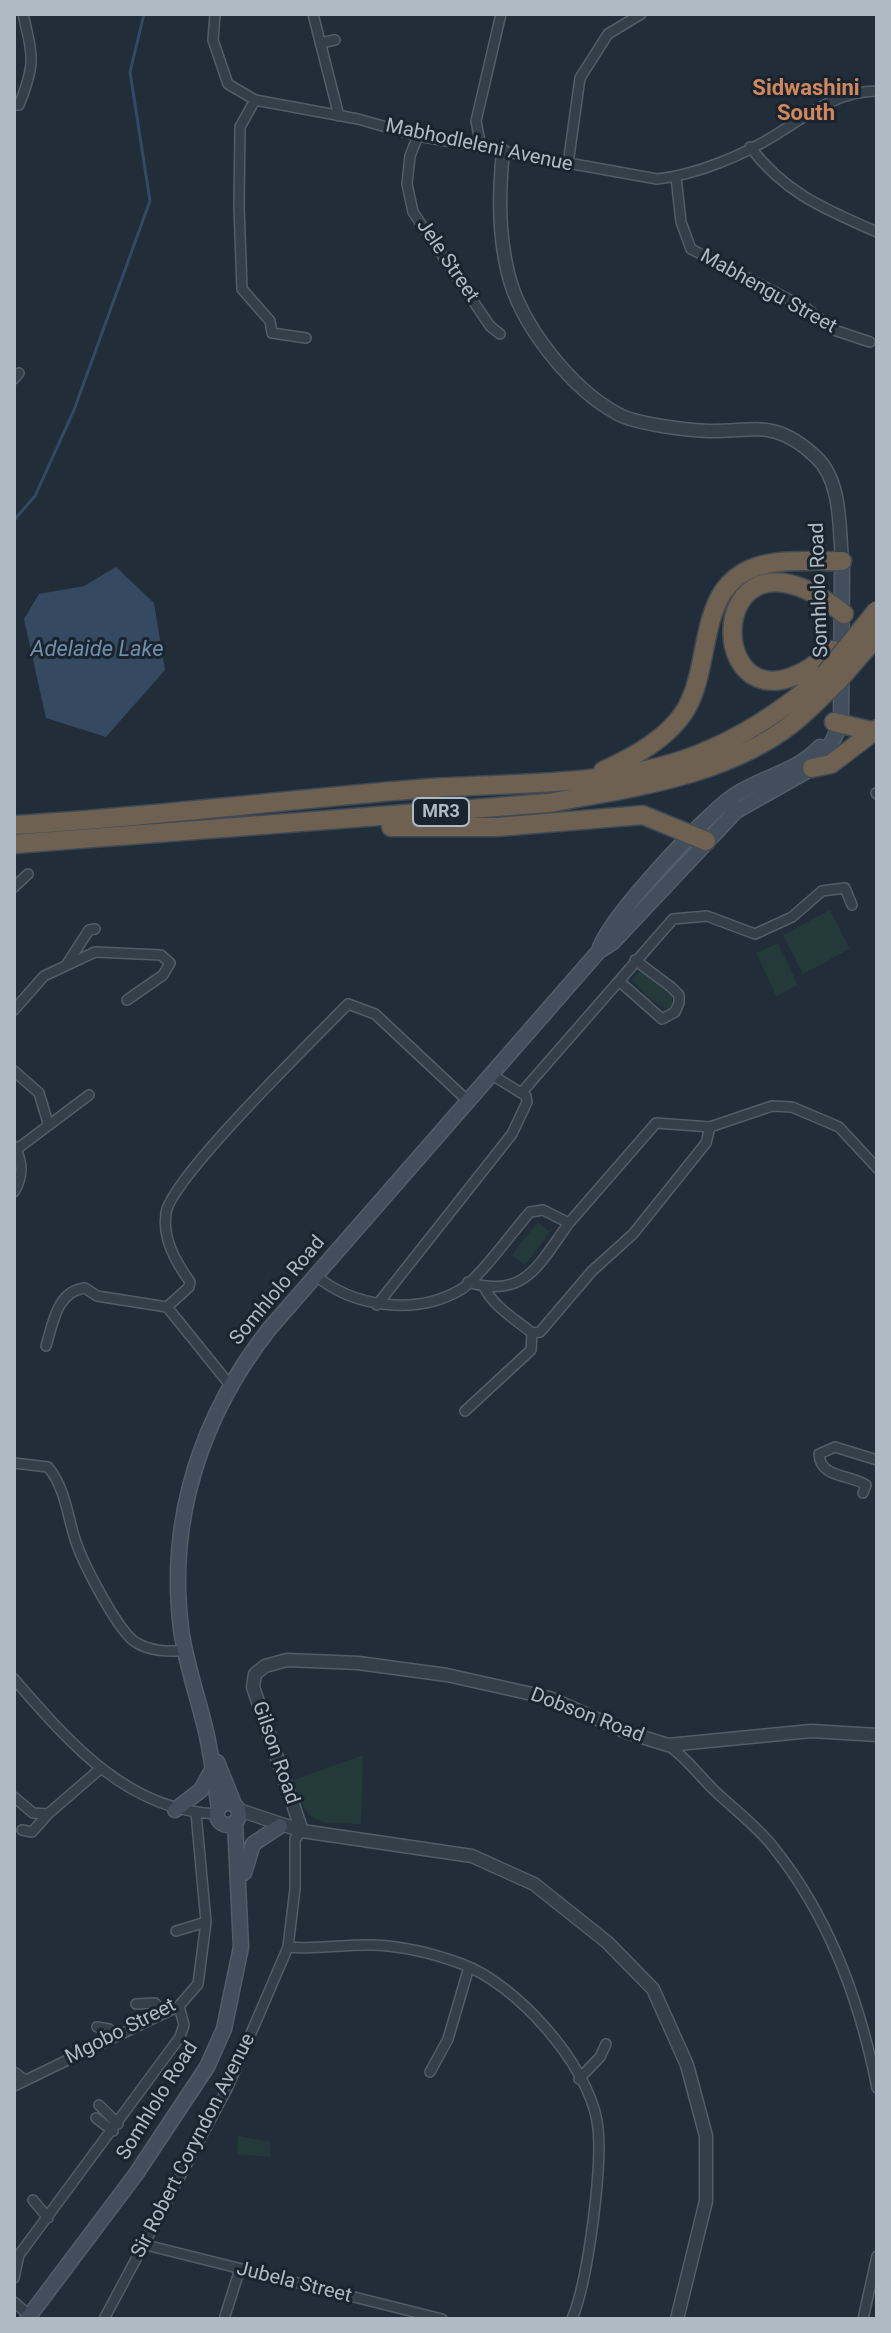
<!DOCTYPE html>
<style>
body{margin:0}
#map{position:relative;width:891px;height:2333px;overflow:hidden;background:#212d39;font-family:Roboto,sans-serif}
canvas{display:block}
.frame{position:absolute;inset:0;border:16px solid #afbac5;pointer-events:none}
</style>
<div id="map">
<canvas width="891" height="2333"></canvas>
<div class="frame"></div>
</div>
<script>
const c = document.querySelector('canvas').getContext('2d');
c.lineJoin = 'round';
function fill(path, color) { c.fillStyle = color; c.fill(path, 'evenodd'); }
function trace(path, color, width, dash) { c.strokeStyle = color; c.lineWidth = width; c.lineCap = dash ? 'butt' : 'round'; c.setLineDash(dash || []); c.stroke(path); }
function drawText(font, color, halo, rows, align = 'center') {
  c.font = font + ' Roboto,sans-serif'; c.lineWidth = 6; c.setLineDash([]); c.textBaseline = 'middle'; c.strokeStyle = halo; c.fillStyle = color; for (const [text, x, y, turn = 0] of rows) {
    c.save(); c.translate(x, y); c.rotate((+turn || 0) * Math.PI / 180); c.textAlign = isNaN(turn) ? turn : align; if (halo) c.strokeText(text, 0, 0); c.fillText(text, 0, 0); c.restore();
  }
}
const green = new Path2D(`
 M830 910 850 949 803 974 783 935Z
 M778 943 798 985 776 996 756 953Z
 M643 967 672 993V1007L668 1009 649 999 632 980Z
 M537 1222 550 1232 525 1265 512 1255Z
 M363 1755 361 1824C318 1823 306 1827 294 1780Z
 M238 2136 271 2142 270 2157 237 2154Z`);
const water = new Path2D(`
 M116 567 154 603 165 670 106 737 46 718 24 619 39 594 84 586Z`);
const stream = new Path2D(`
 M14 520 35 496 74 410 150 201 130 72 144 14`);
const minor = new Path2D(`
 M215 14 213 40 228 84 255 100
 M313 14 339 116
 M320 43 335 40
 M14 105H19C36 63 33 57 23 14
 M418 136 410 156 407 184 413 212 490 326 500 334
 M481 147 476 121 501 14
 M750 147C786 194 825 209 877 232
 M568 164 580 78 608 34 641 14
 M676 177 681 222 691 249 806 308 834 330 870 342
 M306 338 272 333 270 321 242 289 239 206 240 127 255 100 358 119 418 136 657 179C696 175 744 155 777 134 809 114 838 91 877 91
 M14 379 19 373
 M876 793 877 794
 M14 887 28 874
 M67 964 89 930 95 929
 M619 981 662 1019 675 1012 679 1003V995L671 987 635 960
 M14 1010 44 976 95 952 161 955 170 963 163 975 127 1000
 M14 1071 39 1093 48 1123
 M523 1091 673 919 707 916 755 934 792 917 822 891 845 888 852 905
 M14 1146C23 1161 23 1177 14 1192
 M17 1149 89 1095
 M315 1275C353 1307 415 1316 460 1290 478 1280 514 1230 530 1212L543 1210 569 1223 656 1123 710 1127 772 1106 792 1107 839 1127 877 1168
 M468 1282C525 1300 539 1264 569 1223
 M484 1287C494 1307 515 1319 532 1333L540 1332 592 1271 633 1234 706 1143 710 1127
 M377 1305 512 1134 527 1102 526 1096 492 1075
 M46 1346C53 1323 57 1291 85 1288L97 1296 167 1307
 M230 1385 167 1307 189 1287 190 1282C176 1262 162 1239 166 1213 171 1178 316 1037 348 1004L375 1014 469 1102
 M465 1411 531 1350 532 1333
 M14 1463 48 1467C66 1489 67 1516 76 1542 83 1563 119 1634 137 1643 152 1652 168 1651 185 1651
 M863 1493 866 1485C849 1474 820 1478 819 1454L835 1447 877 1460
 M14 1679C69 1742 127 1811 217 1814
 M668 1745C688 1759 699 1776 716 1792 735 1810 758 1827 774 1848 830 1918 860 2001 877 2088
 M14 1797 33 1813 48 1814 100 1769
 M22 1830 32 1832 48 1814
 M176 1931 206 1922
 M288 1947C317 1950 345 1944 373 1945 402 1946 435 1954 462 1964 516 1984 587 2063 597 2121 604 2161 588 2281 572 2319
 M136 2004 155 2003 163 2014
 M97 2027 109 2029 116 2036
 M14 2072 25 2080
 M430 2072 448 2039 469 1967
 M579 2079 600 2057 606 2044
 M14 2086 179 2006 198 1984 206 1922 196 1813
 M99 2105 118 2124
 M96 2118 113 2131
 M33 2200 48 2218
 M146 2245 442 2319
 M14 2278 19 2255 180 2037 184 2025 179 2006
 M14 2302 30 2316
 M225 2316 240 2269
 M104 2319 228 2087 288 1947 295 1889V1839L302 1831
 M863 2319 877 2256`);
const tertiary = new Path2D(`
 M503 151C499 192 498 232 508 273 520 324 571 389 618 414 636 424 686 430 708 431 754 432 775 418 816 457 842 481 839 528 842 561
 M239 1810 302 1831 472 1856 534 1884 607 1942 653 1989 687 2065 706 2136V2201L677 2319
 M302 1831 253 1687 255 1674 265 1666 287 1660 358 1663 447 1675 550 1698 626 1732 668 1745 811 1731 877 1735`);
const secondary = new Path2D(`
 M599 951C606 921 706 814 735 795 762 777 797 772 820 747
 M217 1762 234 1804
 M217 1814a11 11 0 1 1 22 0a11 11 0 1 1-22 0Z
 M219 1808C215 1784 212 1760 207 1736 199 1700 186 1665 181 1629 167 1519 202 1414 270 1328L599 951 613 942 736 811 812 768 828 750 841 724 842 561
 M175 1810 201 1790 212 1770
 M244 1873 253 1844 280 1826
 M27 2319 136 2174 207 2067 224 2029 241 1947 235 1822`);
const motorway = new Path2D(`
 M833 650C701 770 693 492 844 614
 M834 722 875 732
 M812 768 831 764 877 729
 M603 771C633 757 669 738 686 709 713 663 696 587 756 567 781 558 816 562 842 561
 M14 825C149 817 283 800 418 789 509 782 608 788 694 756 744 737 787 708 826 673
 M391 827H497L643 815 706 841
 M14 844 549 803C630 788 726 776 793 723 809 710 823 695 838 681`);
const motorwayBridge = new Path2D(`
 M826 673 877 610
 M838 681 877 636`);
const shields = [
 [441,812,56]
];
const shieldNames = [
 ["MR3",441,812]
];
const streetNames = [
 ["Mabhodleleni Avenue",479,146,12],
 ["Jele Street",447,261,56],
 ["Mabhengu Street",768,292,29],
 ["Somhlolo Road",820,590,-92],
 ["Somhlolo Road",278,1291,-50],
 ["Dobson Road",587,1716,21],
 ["Gilson Road",275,1753,71],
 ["Mgobo Street",121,2032,-27],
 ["Somhlolo Road",158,2101,-58],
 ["Sir Robert Coryndon Avenue",194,2146,-63],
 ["Jubela Street",294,2283,14]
];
const neighbourhoodNames = [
 ["Sidwashini",806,89],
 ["South",806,114]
];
const waterNames = [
 ["Adelaide Lake",97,650]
];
fill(green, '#23393a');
fill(water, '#354a60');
trace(stream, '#354a60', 3);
trace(minor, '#525d67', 12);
trace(tertiary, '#525d67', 15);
trace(secondary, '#525d67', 17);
trace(motorway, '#3f4a54', 21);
trace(minor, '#353f49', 9);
trace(tertiary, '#353f49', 12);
trace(secondary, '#434e5c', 14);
trace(motorway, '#6f6152', 18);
trace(motorwayBridge, '#3f4a54', 21, []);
trace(motorwayBridge, '#6f6152', 18);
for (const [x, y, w] of shields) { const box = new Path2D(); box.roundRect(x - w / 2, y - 14, w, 28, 6); c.fillStyle = '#1a242e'; c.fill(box); trace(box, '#afbac5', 2); }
drawText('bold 18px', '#afbac5', null, shieldNames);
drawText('20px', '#afbac5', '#1a242e', streetNames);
drawText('bold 22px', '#d3875d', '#1a242e', neighbourhoodNames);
drawText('italic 22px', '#708daa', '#1a242e', waterNames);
</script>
